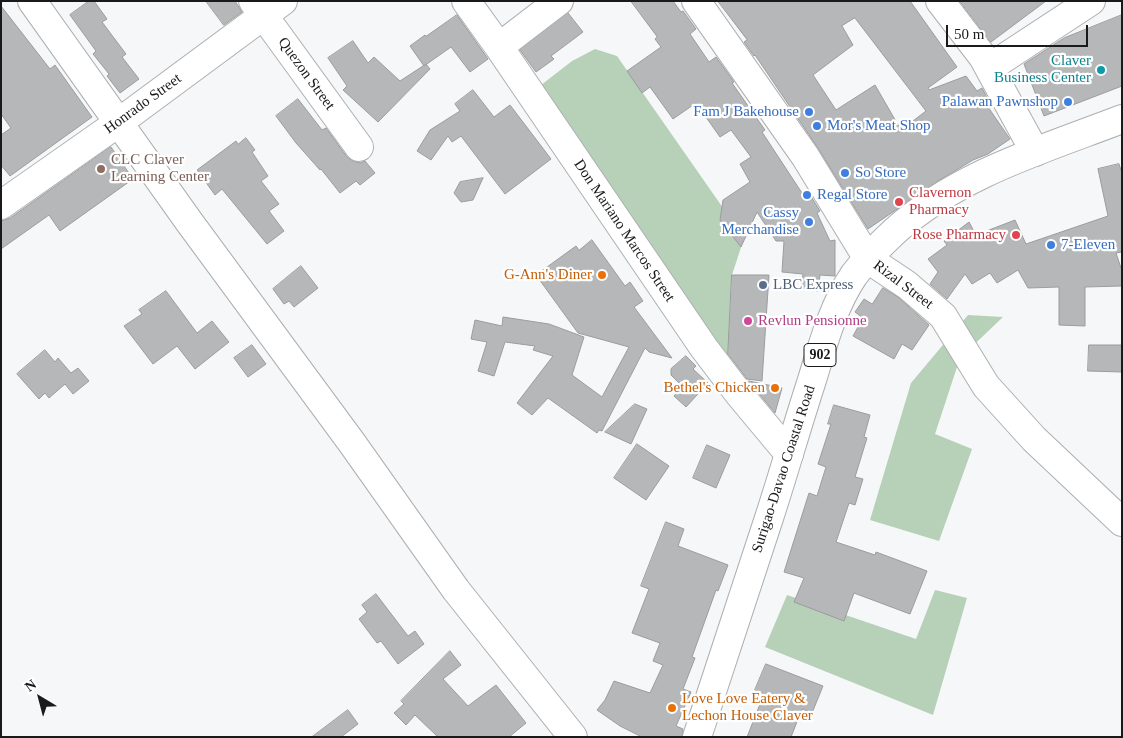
<!DOCTYPE html>
<style>
body{margin:0}
#map{position:relative;width:1123px;height:738px;overflow:hidden;background:#f5f7f8;font-family:Georgia,serif}
canvas{display:block}
.frame{position:absolute;inset:0;border:2px solid #1a1a1b;pointer-events:none}
.north{position:absolute;left:15px;top:673px;width:50px;height:50px;-webkit-text-stroke:4px #fff;paint-order:stroke;rotate:323deg;font-size:14px;font-weight:700;line-height:20px;text-align:center;color:#1a1a1b}
.north::after{content:'';display:block;margin:auto;width:18px;height:22px;background:#1a1a1b;clip-path:polygon(50% 0,100% 100%,50% 72%,0 100%)}
.scale{position:absolute;left:946px;top:25px;width:142px;height:22px;box-sizing:border-box;border:2px solid #1a1a1b;border-top:0;padding-left:6px;font-size:15px;line-height:18px;white-space:nowrap;color:#1a1a1b;-webkit-text-stroke:4px #fff;paint-order:stroke}
</style>
<div id="map">
<canvas width="1123" height="738"></canvas>
<div class="frame"></div>
<div class="north">N</div>
<div class="scale">50 m</div>
</div>
<script>
const c = document.querySelector('canvas').getContext('2d');
c.lineJoin = 'round';
function fill(path, color) { c.fillStyle = color; c.fill(path, 'evenodd'); }
function trace(path, color, width, dash) { c.strokeStyle = color; c.lineWidth = width; c.lineCap = dash ? 'butt' : 'round'; c.setLineDash(dash || []); c.stroke(path); }
function drawText(font, color, halo, rows, align = 'center') {
  c.font = font + ' Georgia,serif'; c.lineWidth = 4.5; c.setLineDash([]); c.textBaseline = 'middle'; c.strokeStyle = halo; c.fillStyle = color; for (const [text, x, y, turn = 0] of rows) {
    c.save(); c.translate(x, y); c.rotate((+turn || 0) * Math.PI / 180); c.textAlign = isNaN(turn) ? turn : align; if (halo) c.strokeText(text, 0, 0); c.fillText(text, 0, 0); c.restore();
  }
}
const green = new Path2D(`
 M595 49 617 56 744 238 732 275 728 362 536 89 572 61Z
 M968 315 1003 317 960 358 935 434 972 449 939 541 870 520 911 383Z
 M935 590 967 598 933 715 765 647 787 595 916 639Z`);
const building = new Path2D(`
 M89 1H94L107 19 102 22 126 54 122 57 139 79 120 93 107 76 109 74 93 54 96 51 70 15Z
 M206 1H235L242 12 224 25Z
 M631 1H673L681 12 683 11 696 29 690 34 709 62 716 57 734 82 732 83 765 130 762 132 802 193 807 190 820 211 817 213 830 241 835 240V276L820 275 818 291 801 288 803 274 782 272 784 241H776L757 212 741 247 720 220 723 200 750 182 740 164 751 157 731 130 720 137 696 103 673 119 650 87 642 93 627 71 661 47 655 39 657 37Z
 M718 1H910L957 67 928 88 929 90 966 76 977 91 982 88 991 105 988 107 1010 139 988 154 973 160 938 181 868 229 818 148 755 55 754 56 744 42 747 40ZM855 18 926 111 901 130 875 85 836 110 813 75 853 45 842 26Z
 M960 1H1046L991 42Z
 M1 6 50 69 55 65 92 117 10 176 1 165V135L11 128 1 114Z
 M568 13 583 32 551 56 554 59 536 72 520 50Z
 M457 15 488 59 470 72 451 47 424 66 410 46 425 35 426 36Z
 M1122 15V86L1044 116 1024 64 1064 38Z
 M353 41 368 63 374 57 400 81 426 64 430 69 378 122 343 90 347 86 328 58Z
 M473 90 494 117 510 105 551 159 505 194 461 136 452 142 448 136 431 160 417 151 430 130 460 111 455 104Z
 M298 99 322 130 326 128 347 157 353 161 360 163 365 161 375 173 360 185 356 181 340 193 321 169 320 170 296 143 276 116Z
 M246 138 255 150 252 152 268 176 261 181 279 204 269 211 284 231 267 244 222 189 215 195 197 170 236 141 238 144Z
 M111 147 133 179 60 231 49 215 1 249V221L10 218Z
 M1119 164 1122 173V252L1116 253 1122 271V286L1085 287V326L1059 325V287L1028 288 1018 270 997 283 990 273 972 284 965 274 947 299 930 284 938 272 928 259 947 245 944 241 969 222 976 235 1015 220 1026 244 1108 216 1098 169Z
 M483 178 473 200 461 202 454 193 460 182Z
 M592 240 625 286 630 282 643 301 634 307 672 358 649 352 645 348 602 431 599 430 597 433 548 398 532 415 517 403 553 356 533 350 535 346 505 342 494 376 478 371 487 342 471 339 475 320 502 326 503 317 549 324 584 337 572 375 602 397 629 347 578 333 536 275 576 246 579 250Z
 M301 266 318 288 294 307 289 301 284 304 273 289Z
 M732 275H769L762 381 747 379 728 354Z
 M883 288 898 297 929 325 912 350 902 344 894 359 853 336 863 318 855 312 864 299 872 304Z
 M166 291 197 333 212 321 229 342 195 369 177 346 153 364 124 326 142 314 139 310Z
 M252 345 266 364 248 377 234 358Z
 M1089 345H1122V372L1088 371Z
 M45 350 55 362 58 358 71 373 78 368 89 381 73 394 65 384 49 398 45 393 39 399 17 374Z
 M686 356 696 366 693 369 708 383 686 407 674 396 682 386 671 375V369Z
 M749 381 782 388 775 413 751 384Z
 M635 404 647 409 631 444 605 432Z
 M834 405 870 415 864 437 867 438 855 477 863 479 855 505 849 503 836 542 875 555 876 552 927 571 910 614 854 593 844 621 794 602 804 578 784 572 809 493 817 496 826 467 818 464 831 424H828Z
 M637 444 669 466 646 500 614 478Z
 M707 445 730 455 716 488 693 478Z
 M666 522 684 529 678 546 728 565 718 591 716 590 692 657 695 658 683 689 691 692 676 726 683 729 682 737H642L620 726 597 710 605 700 614 681 650 693 663 665 653 661 660 643 632 633 649 589 641 586Z
 M376 594 408 636 415 631 424 644 398 664 381 641 377 643 359 619 367 612 362 605Z
 M450 651 461 665 443 679 468 706 496 685 526 723 509 737H438L415 715 406 725 394 713 404 704 401 701Z
 M766 664 823 686 812 713 802 709 791 737H747L764 694 755 690Z
 M348 710 358 724 341 737H312Z`);
const minor = new Path2D(`
 M32 1 190 223 352 443 456 590 573 737
 M253 1 359 147
 M466 1 499 47 704 348 739 394 789 454
 M696 1 805 156 868 259 907 285 943 316 986 386 1034 439 1122 522
 M940 1 983 57 1035 152
 M499 47 559 1
 M989 68 1091 1
 M1 205 118 123 283 1`);
const highway = new Path2D(`
 M697 737C721 664 745 591 769 518 784 472 797 426 812 380 823 344 833 306 854 275 866 259 881 244 895 231 958 174 1044 149 1122 119`);
const markers = [
 [1101,70,5,"#0f9aa8"],
 [1068,102,5,"#3f7fe0"],
 [809,112,5,"#3f7fe0"],
 [817,126,5,"#3f7fe0"],
 [101,169,5,"#8d6e63"],
 [845,173,5,"#3f7fe0"],
 [807,195,5,"#3f7fe0"],
 [899,202,5,"#e0444e"],
 [809,222,5,"#3f7fe0"],
 [1016,235,5,"#e0444e"],
 [1051,245,5,"#3f7fe0"],
 [602,275,5,"#e8710a"],
 [763,285,5,"#5c6f8a"],
 [748,321,5,"#d1479c"],
 [775,388,5,"#e8710a"],
 [672,708,5,"#e8710a"]
];
const shields = [
 [820,355,32]
];
const shieldNames = [
 ["902",820,355]
];
const cultureNames = [
 ["Claver",1091,61],
 ["Business Center",1091,78]
];
const streetNames = [
 ["Quezon Street",306,74,54],
 ["Honrado Street",143,104,-36],
 ["Don Mariano Marcos Street",624,231,56],
 ["Rizal Street",903,285,37],
 ["Surigao-Davao Coastal Road",784,469,-72]
];
const shopNames = [
 ["Palawan Pawnshop",1058,102,"right"],
 ["Fam J Bakehouse",799,112,"right"],
 ["Mor's Meat Shop",827,126],
 ["So Store",855,173],
 ["Regal Store",817,195],
 ["Cassy",799,213,"right"],
 ["Merchandise",799,230,"right"],
 ["7-Eleven",1061,245]
];
const educationNames = [
 ["CLC Claver",111,160],
 ["Learning Center",111,177]
];
const healthNames = [
 ["Clavernon",909,193],
 ["Pharmacy",909,210],
 ["Rose Pharmacy",1006,235,"right"]
];
const foodNames = [
 ["G-Ann's Diner",592,275],
 ["Bethel's Chicken",765,388],
 ["Love Love Eatery &",682,699,"left"],
 ["Lechon House Claver",682,716,"left"]
];
const serviceNames = [
 ["LBC Express",773,285]
];
const hotelNames = [
 ["Revlun Pensionne",758,321]
];
fill(green, '#b7d1b8');
fill(building, '#b5b7b8');
trace(building, '#9b9c9d', 1);
trace(minor, '#adafb0', 30);
trace(highway, '#adafb0', 30);
trace(minor, '#fff', 28);
trace(highway, '#fff', 28);
for (const [x, y, r, color] of markers) { const dot = new Path2D(); dot.arc(x, y, r, 0, 2 * Math.PI); c.fillStyle = color; c.fill(dot); trace(dot, '#fff', 2); }
for (const [x, y, w] of shields) { const box = new Path2D(); box.roundRect(x - w / 2, y - 11.5, w, 23, 4); c.fillStyle = '#fff'; c.fill(box); trace(box, '#1a1a1b', 1); }
drawText('bold 14px', '#1a1a1b', null, shieldNames);
drawText('15px', '#0d838f', '#fff', cultureNames, 'right');
drawText('15px', '#1a1a1b', '#fff', streetNames);
drawText('15px', '#366cbe', '#fff', shopNames, 'left');
drawText('15px', '#785e54', '#fff', educationNames, 'left');
drawText('15px', '#be3a42', '#fff', healthNames, 'left');
drawText('15px', '#c56008', '#fff', foodNames, 'right');
drawText('15px', '#4e5e75', '#fff', serviceNames, 'left');
drawText('15px', '#b23c85', '#fff', hotelNames, 'left');
</script>
